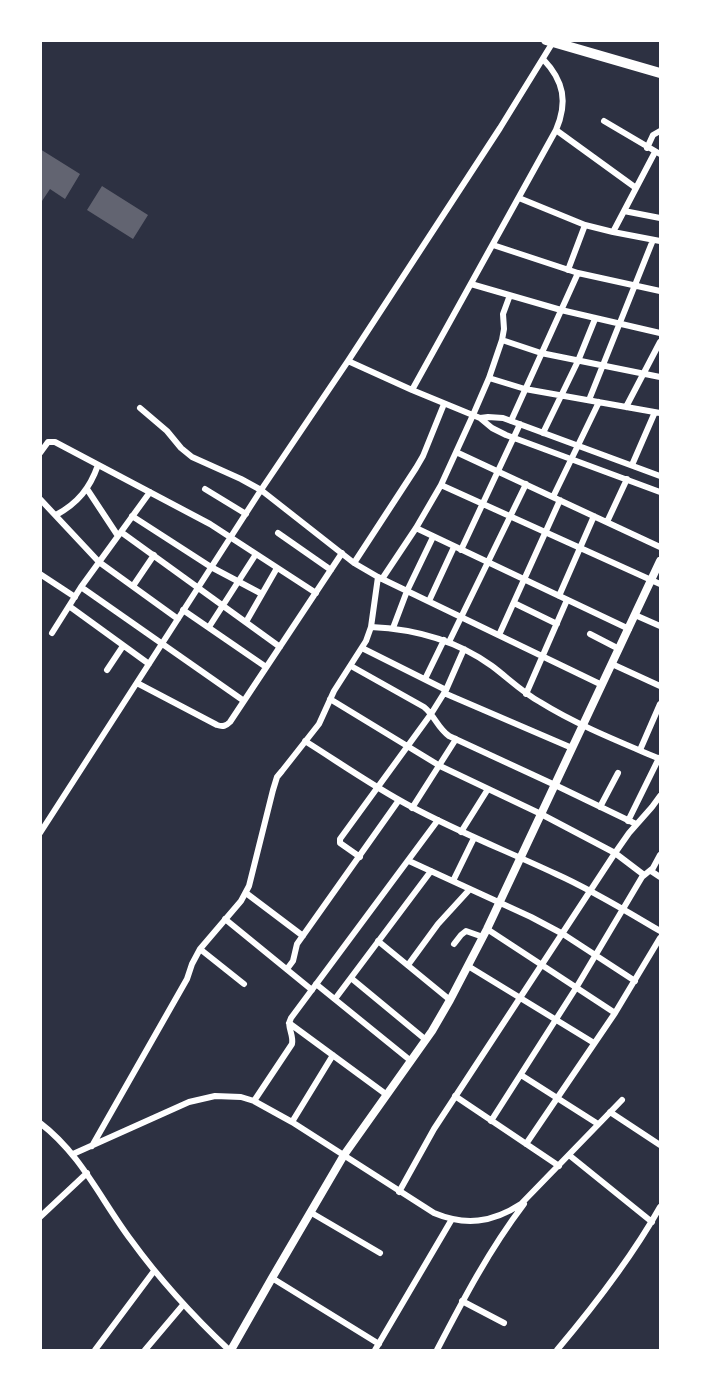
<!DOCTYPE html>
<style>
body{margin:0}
#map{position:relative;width:701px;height:1391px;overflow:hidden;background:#2d3142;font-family:"DM Sans",sans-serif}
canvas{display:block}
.frame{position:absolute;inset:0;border:42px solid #fff;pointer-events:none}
</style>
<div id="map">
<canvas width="701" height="1391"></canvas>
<div class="frame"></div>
</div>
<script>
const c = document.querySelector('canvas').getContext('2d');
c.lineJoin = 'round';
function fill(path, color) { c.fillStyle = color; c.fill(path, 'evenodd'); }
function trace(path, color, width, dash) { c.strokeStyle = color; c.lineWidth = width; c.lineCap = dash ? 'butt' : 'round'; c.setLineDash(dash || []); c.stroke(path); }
const building = new Path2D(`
 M40 149 80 174 65 199 50 189 40 204Z
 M102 186 148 215 133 239 87 210Z`);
const minor = new Path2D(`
 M604 121 660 154
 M556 130 636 188
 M647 148 653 135 660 131
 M519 198 585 225 613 232 660 241
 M624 211 660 218
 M613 232 655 152
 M493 245 578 273 660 291
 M568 270 585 225
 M471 284 561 310 660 333
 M502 340 541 353 660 377
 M348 361 412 390 480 418 492 428 506 435 660 492
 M489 378 525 389 660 413
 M412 390 556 130C568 102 564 81 543 59
 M589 400 653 240
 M626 407 660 342
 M140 408 167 431 181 448 192 457 241 479 261 490 354 563 378 577 602 685
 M480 418 488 417 503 418 660 476
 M511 421 578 273
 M543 433 578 361 595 319
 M456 452 660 547
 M40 453 48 442H55L210 524 316 593
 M632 465 655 412
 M441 485 660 584
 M87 489 118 536
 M205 489 246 514
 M553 497 599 402
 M40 499 99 562 178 619
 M56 515C78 503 90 488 98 465
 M132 516 211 567 262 594
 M607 522 627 479
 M416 528 629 629
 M121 532 280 647
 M278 533 331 570
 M461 550 520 424
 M354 563 416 468 423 456 444 404
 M40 574 75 597
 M382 579 416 528 441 485 473 415 489 378 502 340 504 329 503 314 510 295
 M133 586 154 555
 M81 587 244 701
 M559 596 594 516
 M429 601 454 547
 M514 603 557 624
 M69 606 149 664
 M183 610 266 667
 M635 615 660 626
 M246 622 277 568
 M209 627 256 554
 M371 627C415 629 456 640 492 666 508 678 522 692 540 702 577 725 620 742 660 759
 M393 628 407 591 433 537
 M52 633 81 587 150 492
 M590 634 619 649
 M499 635 560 500
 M449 642 526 484
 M362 648 446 690
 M612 664 660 686
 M351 666 424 707C435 716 437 727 449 736L555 785 636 824
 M107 670 123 646
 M425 679 444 640
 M137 683 217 725C223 727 226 726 230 722L342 553
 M444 693 572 748
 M526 694 567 600
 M330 699 440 766 541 814 615 853 644 875
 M305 741C340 763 374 787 410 806 458 832 507 851 556 874 592 890 626 911 660 931
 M640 750 660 704
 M600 807 618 773
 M412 808 456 739
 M628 821 659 758
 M461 832 488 789
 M40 833 261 490 348 361 500 128 553 42
 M360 857 340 843V839L431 714 446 690 464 649
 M409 861 531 917 563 934 635 981
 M651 871 660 877
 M453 881 474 838
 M246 893 303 936
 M225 919 312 990
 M487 929 615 1013
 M378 941 450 1000
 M454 944 461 935 466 931 483 937
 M200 949 244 984
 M408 965 438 924 470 889
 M468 966 594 1043
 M287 969 293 961 297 944 399 800
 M351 978 426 1040
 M316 984 411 1061
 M335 999 431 871
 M289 1023 387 1095
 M521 1075 598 1124
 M455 1096 559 1166
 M254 1101 292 1044C294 1034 286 1027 291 1018L438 820
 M610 1112 660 1145
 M491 1121 576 988 642 877 653 868 660 855
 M292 1122 333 1055
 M40 1123C81 1154 101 1200 131 1240 160 1280 193 1316 229 1350
 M526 1144 615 1013 660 938
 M92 1146 187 979 192 964 200 949 241 901 249 886 273 790 277 777 282 771 319 724 334 691 366 641 371 627 378 577
 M73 1154 189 1102 215 1096 241 1097 254 1101 292 1122 434 1213C465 1226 492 1223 521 1204L622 1100
 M569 1155 652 1222
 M399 1192 434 1129 615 853 629 833 652 807 660 796
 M310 1212 380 1253
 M40 1217 87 1173
 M272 1278 379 1344
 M462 1301 504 1323
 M95 1350 154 1271
 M145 1350 183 1305
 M375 1350 452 1219
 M437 1350C463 1300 489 1250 524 1204
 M557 1350C594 1306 632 1257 660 1207`);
const tertiary = new Path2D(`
 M231 1350 272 1278 344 1155 432 1031 450 1000 487 929 660 561`);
const trunk = new Path2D(`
 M546 40 660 73`);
fill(building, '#626471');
trace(minor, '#fff', 6);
trace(tertiary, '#fff', 8);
trace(trunk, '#fff', 10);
</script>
